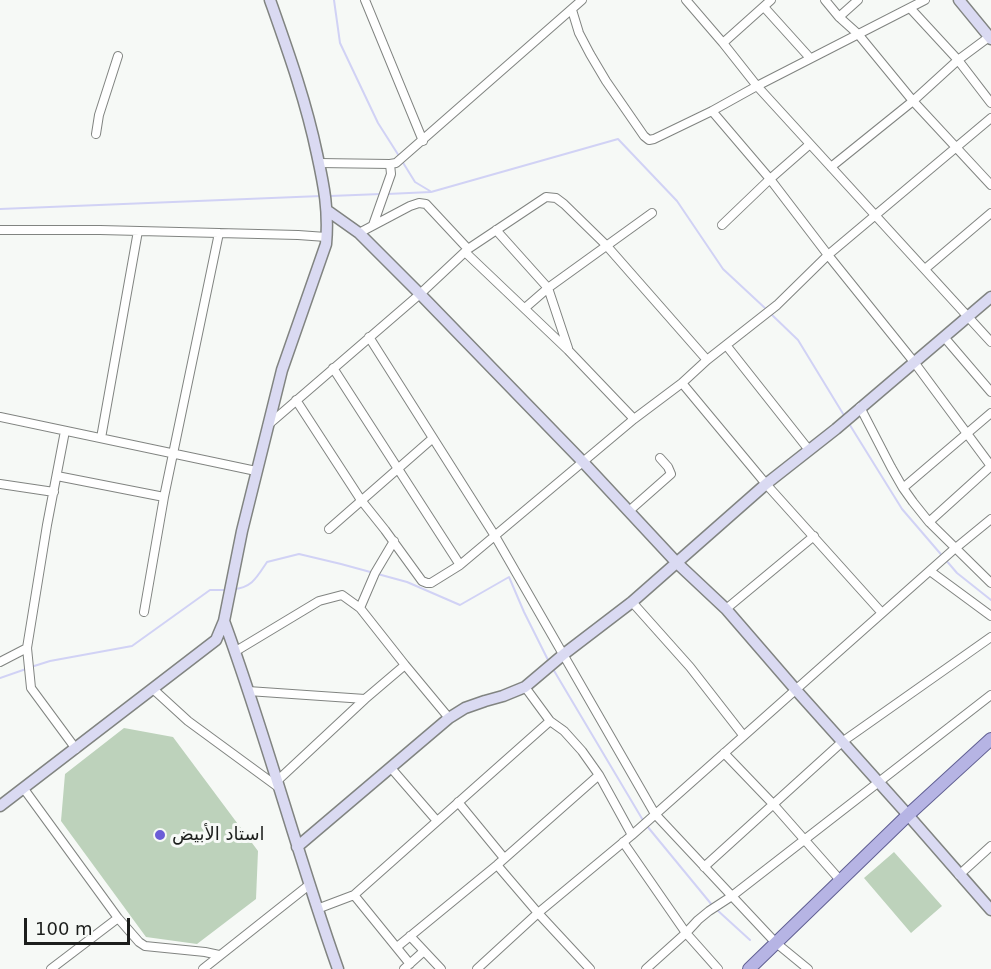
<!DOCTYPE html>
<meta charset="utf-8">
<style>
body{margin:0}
#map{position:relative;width:991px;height:969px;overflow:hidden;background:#f6f9f6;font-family:"DejaVu Sans",sans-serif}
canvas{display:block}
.scale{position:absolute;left:24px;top:918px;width:106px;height:27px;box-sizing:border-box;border:3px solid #1c1e1c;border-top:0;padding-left:8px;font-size:18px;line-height:21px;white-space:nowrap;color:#1c1e1c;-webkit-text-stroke:4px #f6f9f6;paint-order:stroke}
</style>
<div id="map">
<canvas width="991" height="969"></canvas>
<div class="scale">100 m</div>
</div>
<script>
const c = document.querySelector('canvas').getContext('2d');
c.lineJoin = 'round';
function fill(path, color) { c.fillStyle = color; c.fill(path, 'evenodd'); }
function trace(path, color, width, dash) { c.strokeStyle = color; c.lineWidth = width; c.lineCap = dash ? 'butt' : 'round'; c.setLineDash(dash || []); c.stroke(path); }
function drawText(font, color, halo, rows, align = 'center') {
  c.font = font + ' "DejaVu Sans","Noto Sans Arabic",sans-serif'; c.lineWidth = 6; c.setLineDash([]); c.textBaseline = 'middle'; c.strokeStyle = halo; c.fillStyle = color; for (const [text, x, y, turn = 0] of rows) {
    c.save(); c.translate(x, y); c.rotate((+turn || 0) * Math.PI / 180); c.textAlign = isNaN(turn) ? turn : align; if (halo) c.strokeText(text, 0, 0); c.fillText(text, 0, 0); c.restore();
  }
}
const green = new Path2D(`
 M124 728 173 737 258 851 256 899 197 944 146 937 61 821 65 774Z
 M894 852 942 906 911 933 864 878Z`);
const stream = new Path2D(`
 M334 0 340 43 378 123 399 156
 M402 161 415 182 430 191
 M387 194 431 192 618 139 677 201 723 269 766 309
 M330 196 381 194
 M0 209 321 196
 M770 313 798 340 845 417
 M848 422 902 509 957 573 991 600
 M233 589C252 588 257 577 267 562L299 554 341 564 407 582 460 605 509 577 524 612 549 662
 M31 667 50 661 132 646 210 590H227
 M553 669 644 822
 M0 678 26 669
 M647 826 712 905
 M716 909 750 940`);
const street = new Path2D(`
 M365 0 423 141
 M686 0 723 43 757 86 991 342
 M825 0 839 17 858 34 913 101 991 185
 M764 7 810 58
 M910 8 958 60 991 103
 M572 10 579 33 590 54 606 81 644 136 649 140 654 139 712 111 757 86 925 0
 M839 17 858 0
 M723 43 771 0
 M712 111 770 179 828 255 914 362 991 466
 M96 134 99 115 118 56
 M319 163 390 164 396 163 582 0
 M831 167 913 101 958 60 989 37
 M373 225 391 174 390 164
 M722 225 770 179 810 144
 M0 230H100L298 235 326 237
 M496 230 548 288 568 348
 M359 233 410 206 419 203 426 204 468 249
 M465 252 568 350 634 419
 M925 269 991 213
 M525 308 548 288 652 213
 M369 337 495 536 655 814 775 942 808 969
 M944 337 991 392
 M726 345 809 450
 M333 368 460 565
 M682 383 766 484 882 613
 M296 400 361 500 385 530 422 581 427 583H431L460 565 634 419 682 383 707 360 777 305 828 255 991 118
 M860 407 891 467 903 488 913 502 929 522 991 583
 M0 417 256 471
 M268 425 420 294 468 249 546 197 556 198 564 204 606 245 707 360
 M65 431 47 525 27 648 31 688 76 749
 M101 438 138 231
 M57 476 164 497
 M0 484 54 492
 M903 488 991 413
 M629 511 671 474 668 467 660 458
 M929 522 991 466
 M329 529 433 438
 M930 571 991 616
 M632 602 690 667 743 735
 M360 608 375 573 394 541
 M726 609 814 536
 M144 612 164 497 219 233
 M236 651 319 601 342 595 360 608 405 665 449 718
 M0 662 27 648
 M525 687 550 721 564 731 582 751 599 775 632 835
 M153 689 188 721 278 787
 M248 691 365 699 277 781
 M365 699 405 665
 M724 753 773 804 840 880
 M391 768 437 821
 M24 789 118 918 51 969
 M458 802 504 858
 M623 842 686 933 718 969
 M497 865 538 913 590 969
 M704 867 842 742 991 637
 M959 875 991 846
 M354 895 410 964
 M317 909 354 895 550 721
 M118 918 139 942 145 946 205 952 219 955
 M410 936 441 969
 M397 947 497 865 599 775
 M203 969 309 885
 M404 969 424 951
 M477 969 538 913 632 835 952 551 991 519
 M646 969 686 933 698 920 709 911 732 896 991 695`);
const secondary = new Path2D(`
 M959 0 991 39
 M328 211 359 233 420 294 583 462 677 563 726 609 796 690 908 815 991 910
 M224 621C266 735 297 854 338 969
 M0 806 216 640 224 621 242 531 282 370 326 244C329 211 324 186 317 154 306 101 288 51 270 0
 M297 847 449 718 465 708 485 701 503 696 525 687 564 654 632 602 766 484 836 429 991 297`);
const primary = new Path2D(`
 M749 969 908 815 991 739`);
const markers = [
 [160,835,6,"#6b5dd7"]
];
const poiNames = [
 ["استاد الأبيض",172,835]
];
fill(green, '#bdd2bb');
trace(stream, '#d1d2f5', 2);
trace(street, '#818481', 10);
trace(secondary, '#818481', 13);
trace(primary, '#605f92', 14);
trace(street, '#fff', 8);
trace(secondary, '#dadaf2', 10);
trace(primary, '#b6b4e4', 12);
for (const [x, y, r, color] of markers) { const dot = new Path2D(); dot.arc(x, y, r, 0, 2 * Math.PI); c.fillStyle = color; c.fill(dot); trace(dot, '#f6f9f6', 2); }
drawText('18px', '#1c1e1c', '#f6f9f6', poiNames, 'left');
</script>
